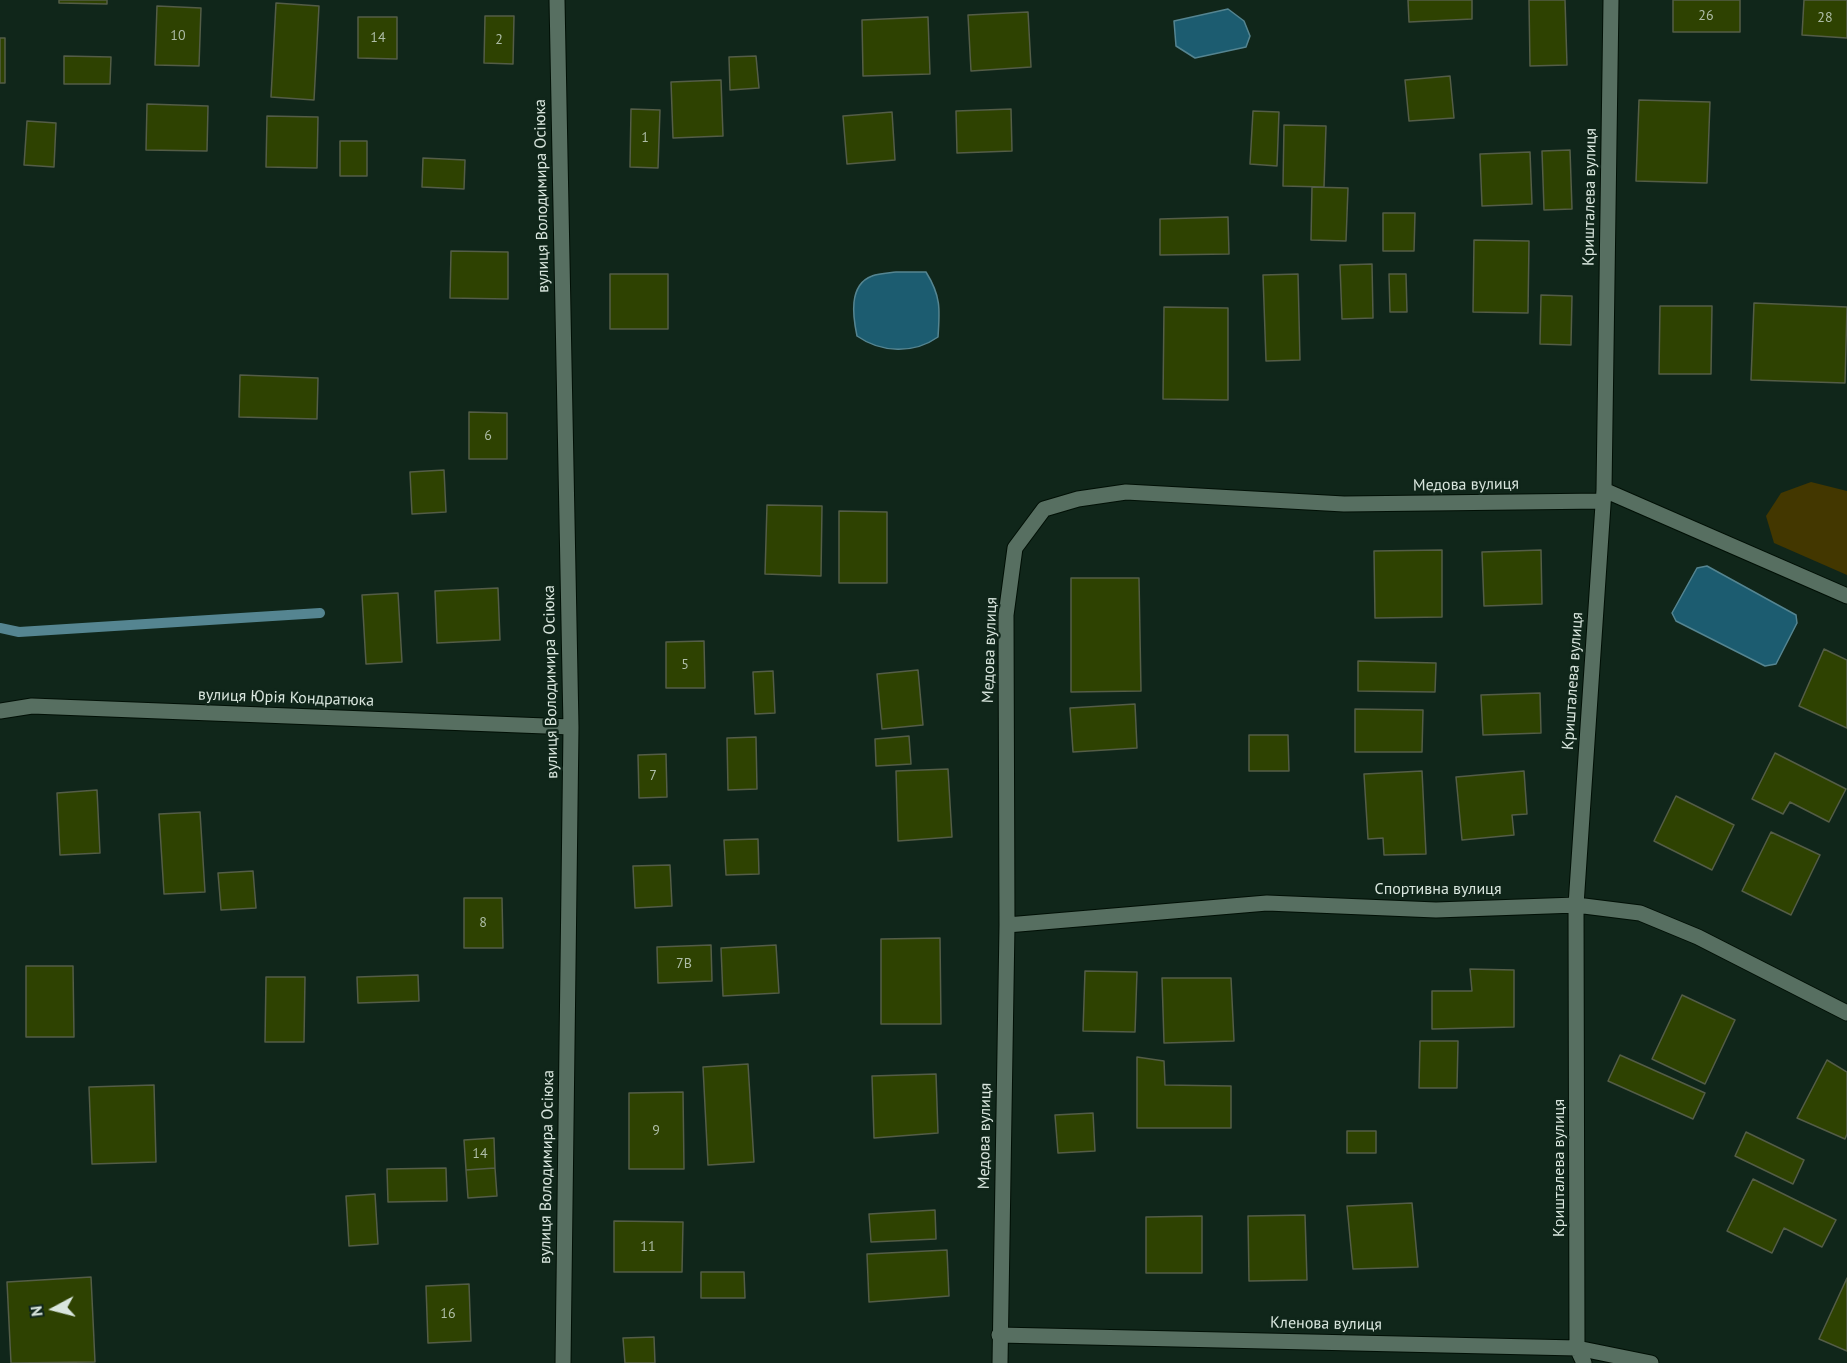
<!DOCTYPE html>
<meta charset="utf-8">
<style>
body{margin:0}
#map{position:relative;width:1847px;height:1363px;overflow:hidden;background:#10261a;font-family:"PT Sans",sans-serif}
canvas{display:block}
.north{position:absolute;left:24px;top:1279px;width:60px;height:60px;-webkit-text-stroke:4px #10261a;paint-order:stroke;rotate:263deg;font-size:16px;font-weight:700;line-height:24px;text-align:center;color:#d9e6de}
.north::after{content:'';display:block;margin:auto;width:21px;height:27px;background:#d9e6de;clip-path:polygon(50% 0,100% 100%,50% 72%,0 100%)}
</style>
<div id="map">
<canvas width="1847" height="1363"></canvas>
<div class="north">N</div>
</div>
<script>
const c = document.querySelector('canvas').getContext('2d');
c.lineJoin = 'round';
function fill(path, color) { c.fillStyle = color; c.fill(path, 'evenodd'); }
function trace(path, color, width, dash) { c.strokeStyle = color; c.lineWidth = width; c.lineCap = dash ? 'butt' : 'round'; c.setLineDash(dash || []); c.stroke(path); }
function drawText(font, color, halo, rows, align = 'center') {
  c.font = font + ' "PT Sans",sans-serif'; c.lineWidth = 5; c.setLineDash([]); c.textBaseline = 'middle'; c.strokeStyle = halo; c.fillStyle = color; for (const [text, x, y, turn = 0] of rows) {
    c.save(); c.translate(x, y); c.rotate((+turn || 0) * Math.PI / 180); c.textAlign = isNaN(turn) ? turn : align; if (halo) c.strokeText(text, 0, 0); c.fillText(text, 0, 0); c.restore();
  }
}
const green = new Path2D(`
 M1811 482 1847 491V575L1774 543 1766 516 1781 493Z`);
const water = new Path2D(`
 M1228 9 1244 21 1250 36 1246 47 1195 58 1176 46 1174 21Z
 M896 272H926C941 296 940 309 938 337 914 354 881 353 857 336 853 317 848 285 872 276 879 273 888 273 896 272Z
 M1707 566 1796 615 1797 623 1776 664 1765 666 1676 621 1672 613 1697 568Z`);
const stream = new Path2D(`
 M0 628 19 632 320 613`);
const building = new Path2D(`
 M59 0H107V4L59 3Z
 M1408 0H1472V19L1409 22Z
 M1529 0H1565L1567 65 1530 66Z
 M1673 0H1740V32H1673Z
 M1804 0H1847V38L1802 35Z
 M276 3 319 6 314 100 271 97Z
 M157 6 201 8 199 66 155 65Z
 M1028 12 1031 67 971 71 968 15Z
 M485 16H514L513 64 484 63Z
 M358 17H397V59L358 58Z
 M928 17 930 74 863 76 862 20Z
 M0 38H5V83H0Z
 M64 56 111 57 110 84H64Z
 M756 56 759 88 730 90 729 57Z
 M1450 76 1454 118 1409 121 1405 80Z
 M721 80 723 136 673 138 671 82Z
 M1639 100 1710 102 1707 183 1636 181Z
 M147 104 208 106 207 151 146 150Z
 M631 109 660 110 658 168 630 167Z
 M1011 109 1012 151 957 153 956 111Z
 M1253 111 1279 112 1277 166 1250 164Z
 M892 112 895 160 847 164 843 116Z
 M267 116 318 117 317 168 266 167Z
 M27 121 56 123 54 167 24 165Z
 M1284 125 1326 126 1324 187 1283 186Z
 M340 141H367V176H340Z
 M1570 150 1572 209 1544 210 1542 151Z
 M1530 152 1532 204 1482 206 1480 154Z
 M423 158 465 160 464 189 422 187Z
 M1312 187 1348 188 1346 241 1311 240Z
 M1383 213H1415L1414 251H1383Z
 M1228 217 1229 254 1160 255V219Z
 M1474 240 1529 241 1528 313 1473 312Z
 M451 251 508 252V299L450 298Z
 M1372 264 1373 318 1342 319 1340 265Z
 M610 274H668V329H610Z
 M1298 274 1300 360 1266 361 1263 275Z
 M1389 274H1406L1407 312H1390Z
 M1541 295 1572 296 1571 345 1540 344Z
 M1754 303 1847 307 1845 383 1751 380Z
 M1660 306H1712L1711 374H1659Z
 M1164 307 1228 308V400L1163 399Z
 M240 375 318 378 317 419 239 417Z
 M469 412 507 413V459H469Z
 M444 470 446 512 412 514 410 472Z
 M767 505 822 506 821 576 765 574Z
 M839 511 887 512V583H839Z
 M1442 550V617L1375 618 1374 551Z
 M1541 550 1542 604 1484 606 1482 552Z
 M1071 578H1139L1141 691 1071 692Z
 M498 588 500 640 437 643 435 591Z
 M398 593 402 662 366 664 362 595Z
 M704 641 705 688H666V642Z
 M1824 649 1847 660V728L1799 706Z
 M1358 661 1436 663 1435 692 1358 691Z
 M918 670 923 725 882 729 877 674Z
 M773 671 775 713 755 714 753 672Z
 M1540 693 1541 733 1483 735 1481 695Z
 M1135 704 1137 748 1073 752 1070 708Z
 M1355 709 1423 710 1422 752H1355Z
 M1249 735H1288L1289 771H1249Z
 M909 736 911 764 876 766 875 739Z
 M756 737 757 789 728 790 727 738Z
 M1775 753 1846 789 1829 822 1790 802 1783 814 1752 799Z
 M666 754 667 797 639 798 638 755Z
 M948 769 952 837 898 841 896 771Z
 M1422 771 1426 854 1384 855 1383 838 1368 839 1364 774Z
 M1524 771 1527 814 1512 815 1514 835 1462 840 1456 777Z
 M97 790 100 853 60 855 57 793Z
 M1676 796 1734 825 1712 870 1654 841Z
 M200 812 205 892 164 894 159 814Z
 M1771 832 1820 855 1791 915 1742 891Z
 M758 839 759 874 726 875 724 840Z
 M670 865 672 906 635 908 633 866Z
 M253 871 256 908 221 910 218 873Z
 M464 898H502L503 948H464Z
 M940 938 941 1024H881V939Z
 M711 945 712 981 658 983 657 947Z
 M776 945 779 993 723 996 721 948Z
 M26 966H73L74 1037H26Z
 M1470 969 1514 970V1027L1432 1029V991H1472Z
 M1085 971 1137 972 1135 1032 1083 1031Z
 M418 975 419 1001 358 1003 357 977Z
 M266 977H305L304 1042H265Z
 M1162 978H1231L1234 1041 1164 1043Z
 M1682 995 1735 1020 1705 1084 1652 1059Z
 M1420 1041H1458L1457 1088H1419Z
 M1620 1055 1705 1093 1693 1119 1608 1081Z
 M1137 1057 1164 1061 1165 1085 1231 1086V1128H1137Z
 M1827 1060 1847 1072V1134L1845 1139 1797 1118Z
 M748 1064 754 1162 708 1165 703 1067Z
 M936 1074 938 1133 874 1138 872 1076Z
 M154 1085 156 1162 92 1164 89 1087Z
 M683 1092 684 1169H629V1093Z
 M1093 1113 1095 1151 1058 1153 1055 1115Z
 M1347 1131H1376V1153H1347Z
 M1746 1132 1804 1160 1793 1184 1735 1156Z
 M494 1138 495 1168 466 1170 464 1140Z
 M446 1168 447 1201 388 1202 387 1169Z
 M495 1168 497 1196 468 1198 466 1170Z
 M1753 1179 1836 1220 1822 1247 1784 1228 1772 1253 1727 1231Z
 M375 1194 378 1244 349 1246 346 1196Z
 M1412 1203 1418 1267 1353 1269 1347 1206Z
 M935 1210 936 1239 871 1242 869 1214Z
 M1305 1215 1307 1280 1249 1281 1248 1216Z
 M1202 1216V1273H1146V1217Z
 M614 1221 683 1222 682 1272H614Z
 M947 1250 949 1296 869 1302 867 1254Z
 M701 1272H744L745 1298H701Z
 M91 1277 95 1362 11 1363 7 1282Z
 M1847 1278V1351L1819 1339Z
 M469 1284 471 1341 428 1343 426 1286Z
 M654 1337 655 1363H625L623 1338Z`);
const minor = new Path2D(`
 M557 0 571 727 563 1363
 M1604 490 1847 596
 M0 711 32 706 571 727
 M1007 925 1267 903 1436 910 1576 905 1640 913 1698 937 1847 1013
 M999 1335 1577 1348 1651 1363
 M1000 1363 1007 925 1006 615 1015 548 1044 509 1078 499 1126 492 1344 504 1603 501
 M1584 1363 1577 1348 1576 905 1604 490 1611 0`);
const numberNames = [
 ["26",1706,16],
 ["28",1825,18],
 ["10",178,36],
 ["14",378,38],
 ["2",499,40],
 ["1",645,138],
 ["6",488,436],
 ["5",685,665],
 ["7",653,776],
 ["8",483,923],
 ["7В",684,964],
 ["9",656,1131],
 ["14",480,1154],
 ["11",648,1247],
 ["16",448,1314]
];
const streetNames = [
 ["вулиця Володимира Осіюка",542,196,-91],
 ["Кришталева вулиця",1590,197,-89],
 ["Медова вулиця",1466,485,-1],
 ["Медова вулиця",990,650,-88],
 ["Кришталева вулиця",1573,681,-86],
 ["вулиця Володимира Осіюка",551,682,-91],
 ["вулиця Юрія Кондратюка",286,698,2],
 ["Спортивна вулиця",1438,889],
 ["Медова вулиця",985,1136,-89],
 ["вулиця Володимира Осіюка",547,1167,-89],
 ["Кришталева вулиця",1559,1168,-90],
 ["Кленова вулиця",1326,1324,1]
];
fill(green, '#433700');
fill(water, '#1c5c70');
trace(water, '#558591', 1.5);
trace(stream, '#558591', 10);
fill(building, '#2e4201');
trace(building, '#545d47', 1.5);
trace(minor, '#000f05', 17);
trace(minor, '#576f61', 15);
drawText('14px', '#aebda7', null, numberNames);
drawText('16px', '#d9e6de', '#10261a', streetNames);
</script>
